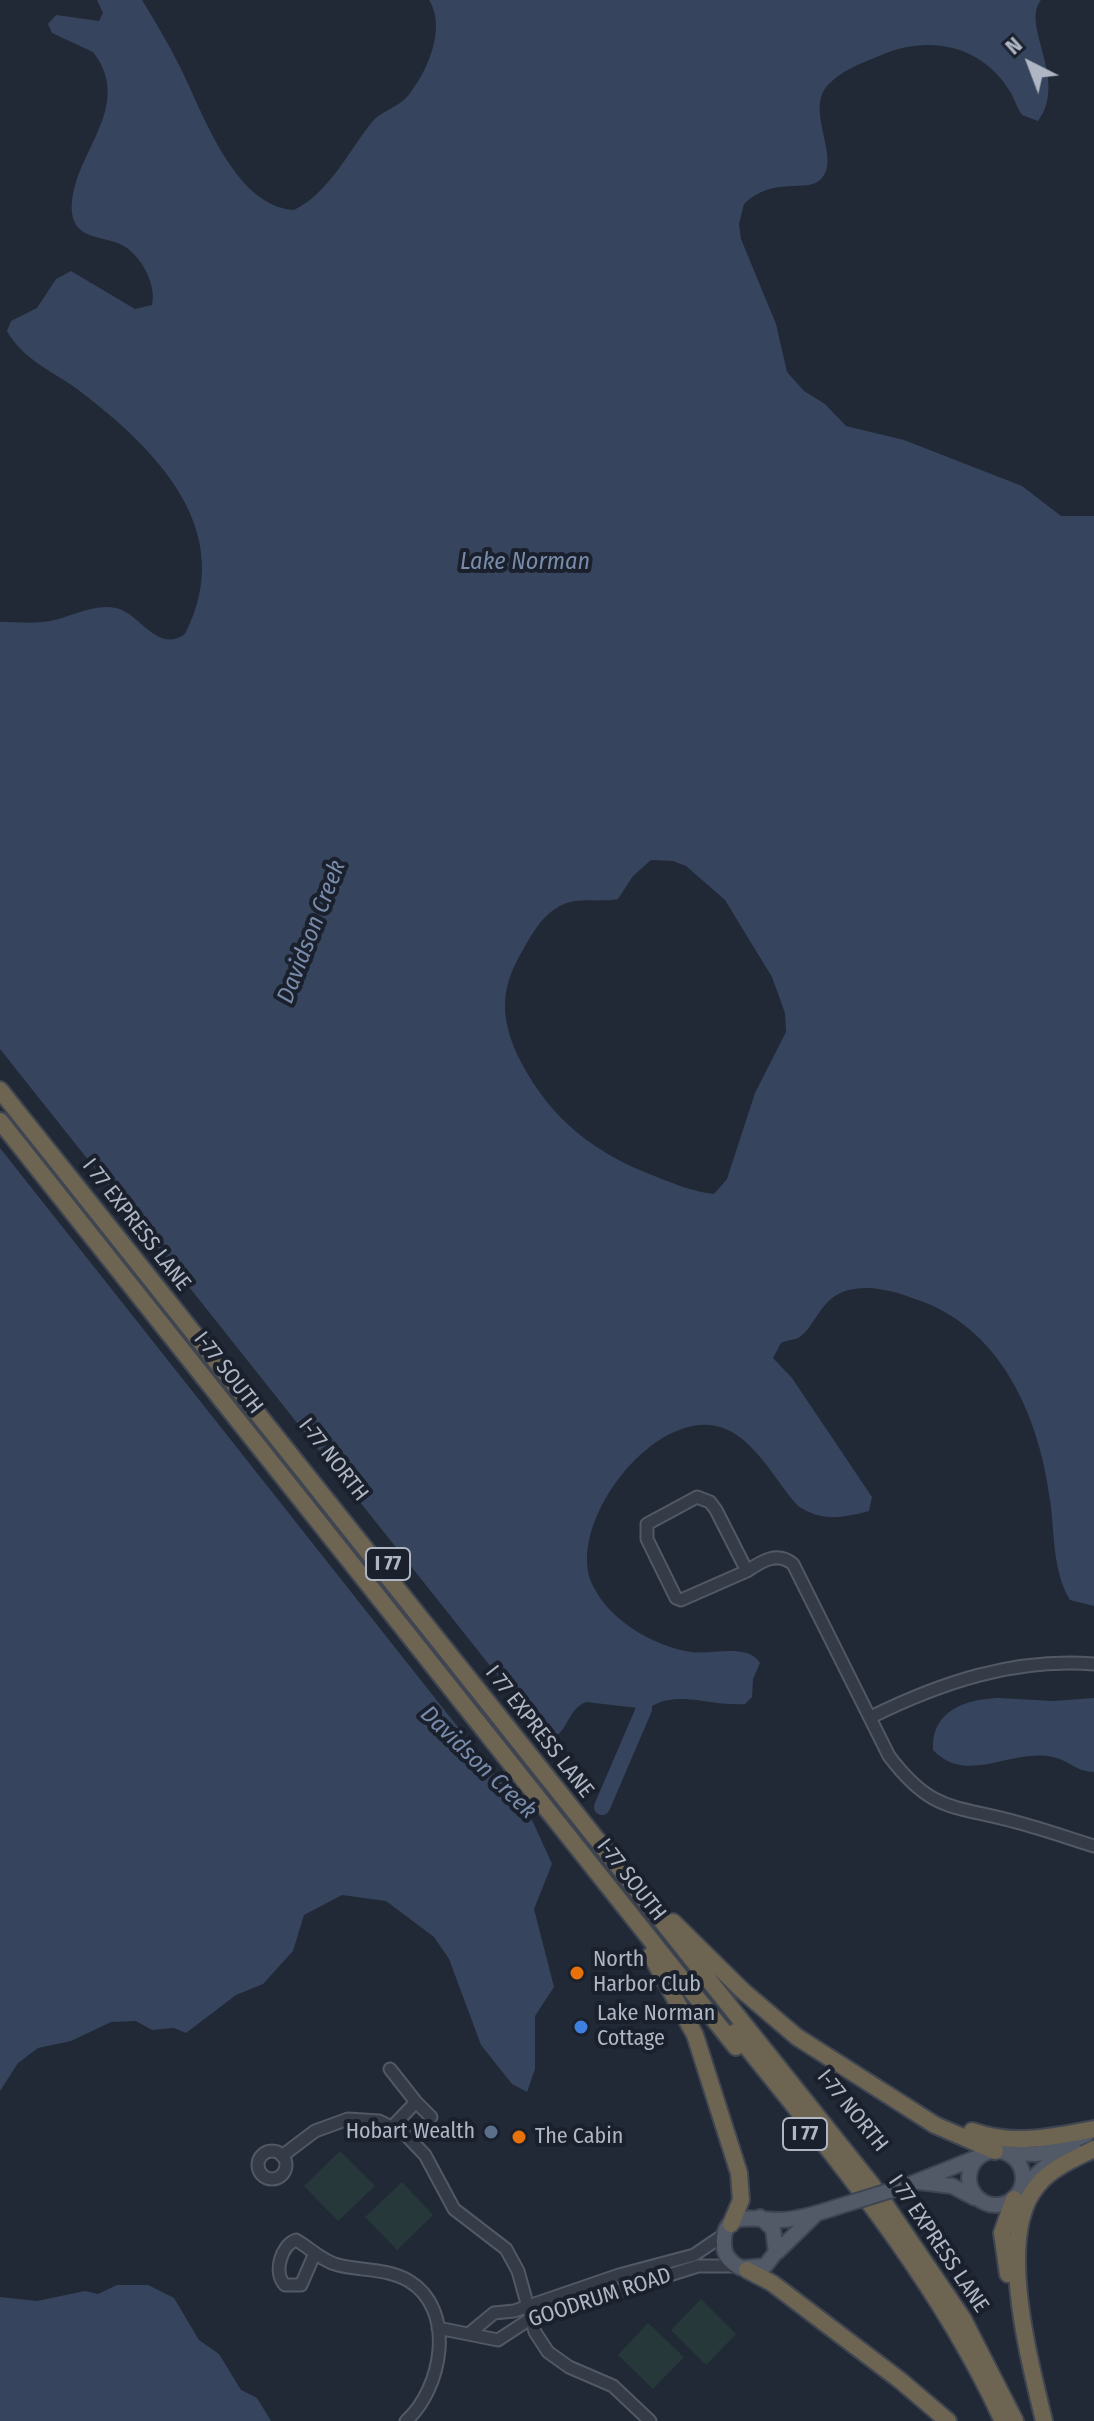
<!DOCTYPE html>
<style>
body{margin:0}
#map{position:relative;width:1094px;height:2421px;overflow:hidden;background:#212936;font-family:"Fira Sans Condensed",sans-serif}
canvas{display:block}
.north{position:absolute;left:990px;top:24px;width:80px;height:80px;-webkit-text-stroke:6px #1a202c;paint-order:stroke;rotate:318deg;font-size:22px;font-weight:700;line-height:32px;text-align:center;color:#afb6c4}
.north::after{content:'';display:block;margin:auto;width:28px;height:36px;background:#afb6c4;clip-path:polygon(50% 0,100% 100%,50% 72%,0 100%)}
</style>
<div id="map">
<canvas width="1094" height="2421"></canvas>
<div class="north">N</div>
</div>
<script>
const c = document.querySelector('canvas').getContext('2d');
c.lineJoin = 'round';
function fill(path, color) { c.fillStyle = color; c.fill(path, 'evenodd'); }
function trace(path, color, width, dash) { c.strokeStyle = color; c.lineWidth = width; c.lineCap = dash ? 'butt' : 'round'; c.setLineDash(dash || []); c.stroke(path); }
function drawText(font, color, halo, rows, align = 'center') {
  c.font = font + ' "Fira Sans Condensed",sans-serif'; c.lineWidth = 8; c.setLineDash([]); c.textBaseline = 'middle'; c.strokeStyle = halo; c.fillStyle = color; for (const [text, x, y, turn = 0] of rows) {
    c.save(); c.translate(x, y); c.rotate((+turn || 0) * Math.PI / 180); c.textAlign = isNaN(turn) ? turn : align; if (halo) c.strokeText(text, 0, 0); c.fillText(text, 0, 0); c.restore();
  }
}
const green = new Path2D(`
 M340 2151 375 2186 338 2221 304 2186Z
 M402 2182 433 2215 397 2250 365 2217Z
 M701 2299 736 2334 706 2365 671 2330Z
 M648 2323 684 2357 653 2389 618 2355Z`);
const water = new Path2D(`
 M97 0H142C155 21 168 43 179 65 202 110 234 207 294 210 329 193 348 152 372 122 381 111 397 108 407 97 427 73 447 28 429 0H1041C1020 25 1069 80 1038 121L1022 115C1017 108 1015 100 1011 93 982 44 928 34 879 56 862 63 840 71 827 86 805 112 842 159 821 179 806 194 774 175 744 204L739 224 741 239 776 324 787 372 804 391 825 404 846 426 904 440 1022 486 1061 516H1094V1606L1070 1600C1052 1569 1055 1535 1050 1500 1040 1420 1003 1331 921 1301 897 1292 870 1283 845 1291 819 1300 815 1328 798 1338 793 1340 787 1340 781 1343L773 1358 792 1378 872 1497 869 1511C842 1518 822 1522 798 1506 775 1481 752 1433 716 1426 650 1412 564 1527 593 1586 611 1622 654 1646 691 1652 712 1655 747 1643 760 1663L753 1679 752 1697 745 1704C710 1707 677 1688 647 1709L586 1702C567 1709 568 1734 549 1740L0 1049V622C16 622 33 624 50 621 71 617 94 603 116 608 140 613 157 654 185 634 239 530 155 448 77 389 54 372 22 359 7 331L11 321 37 308 56 279 71 271 135 309 152 305C157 284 140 253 120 244 102 236 75 239 72 213 68 156 137 109 93 52L52 33 48 24 56 15 99 21 103 13ZM651 860 673 861 686 866 725 900 772 977 785 1013 786 1032 755 1093 727 1179 714 1194C694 1192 675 1184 657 1177 596 1154 552 1121 521 1062 503 1027 498 995 518 959 528 941 539 918 558 907 577 896 598 903 618 899L633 876Z
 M0 1148 533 1822 552 1864 534 1909 554 1987 535 2016V2069L527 2092 512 2084 481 2045 449 1959 434 1937 386 1901 342 1895 304 1915 293 1951 263 1984 236 1995 186 2033 174 2028 152 2030 136 2021 111 2022 71 2041 38 2048 18 2063 0 2091Z
 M999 1698 1053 1701 1094 1698V1772C1077 1772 1068 1760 1053 1757 1011 1748 967 1786 933 1750 931 1711 965 1699 999 1698Z
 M117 2285H148L174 2298 199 2340 219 2354 241 2390 257 2398 271 2421H0V2297L37 2301 85 2291 98 2294Z`);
const river = new Path2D(`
 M602 1807 644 1709 645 1690`);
const minor = new Path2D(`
 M697 1497 710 1502 716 1510 747 1571 681 1600 676 1598 647 1539V1524Z
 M747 1571C762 1561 777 1551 793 1564L889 1756C932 1813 954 1805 1016 1822 1043 1829 1068 1838 1094 1846
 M871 1717C942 1682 1014 1658 1094 1664
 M390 2069 416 2102
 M393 2126 416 2102 431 2117
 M258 2165a14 14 0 1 1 28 0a14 14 0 1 1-28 0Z
 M282 2156 315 2131 348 2119 379 2121 404 2133 425 2155 454 2209 506 2249 518 2271 535 2332 548 2352 569 2367 613 2386 650 2421
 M315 2253 301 2285H285C273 2273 281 2245 296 2240 310 2248 322 2261 338 2265 361 2271 387 2268 409 2281 457 2310 442 2389 406 2421
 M438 2328 498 2340 530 2319 568 2307 698 2266H736
 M471 2332 494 2313 514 2311 619 2275 694 2255 725 2234`);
const major = new Path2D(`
 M969 2178a27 27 0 1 1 54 0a27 27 0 1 1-54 0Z
 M1007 2153 1037 2154 1086 2135
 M919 2182 952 2186 975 2198
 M908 2185 978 2157
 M1021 2189 1050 2162 1075 2150
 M760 2217 773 2229 776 2252 765 2266 741 2268C731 2263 724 2256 724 2245 721 2207 760 2221 781 2220 800 2219 819 2213 837 2207
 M777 2252 816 2214`);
const highway = new Path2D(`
 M0 1090 872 2185 963 2319 1015 2421
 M0 1121 736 2047
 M673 1922 743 1991 797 2037 935 2125 995 2151
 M651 1955 695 2035 739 2173 741 2200 731 2224
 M735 2032C832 2154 935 2274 1001 2417
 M972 2131C1014 2146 1052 2137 1094 2129
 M747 2270 772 2283 901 2381 948 2421
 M1008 2274 1002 2233 1014 2199
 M1044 2421C1030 2361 995 2236 1037 2186 1051 2168 1074 2159 1094 2149`);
const majorBridge = new Path2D(`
 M837 2207 908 2185`);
const markers = [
 [577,1973,8,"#e8710a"],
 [581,2027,8,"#3f7fe0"],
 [491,2132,8,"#5c6f8a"],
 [519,2137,8,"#e8710a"]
];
const shields = [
 [388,1564,44],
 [805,2134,44]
];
const shieldNames = [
 ["I 77",388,1564],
 ["I 77",805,2134]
];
const streetNames = [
 ["I 77 EXPRESS LANE",136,1225,52],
 ["I-77 SOUTH",228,1373,52],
 ["I-77 NORTH",333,1460,52],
 ["I 77 EXPRESS LANE",539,1732,52],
 ["I-77 SOUTH",631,1880,52],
 ["I-77 NORTH",852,2111,51],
 ["I 77 EXPRESS LANE",938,2244,56],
 ["GOODRUM ROAD",600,2298,-18]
];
const poiNames = [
 ["North",593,1960],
 ["Harbor Club",593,1985],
 ["Lake Norman",597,2014],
 ["Cottage",597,2039],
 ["Hobart Wealth",475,2132,"right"],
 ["The Cabin",535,2137]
];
const waterNames = [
 ["Lake Norman",525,562],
 ["Davidson Creek",312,932,-69],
 ["Davidson Creek",478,1763,44]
];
fill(green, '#26383a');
fill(water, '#36445d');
trace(river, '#36445d', 16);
trace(minor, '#525965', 15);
trace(major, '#3e4451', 18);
trace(highway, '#3f4652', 20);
trace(minor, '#353b47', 11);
trace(major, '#525a67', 14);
trace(highway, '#6d6452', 16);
trace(majorBridge, '#3e4451', 18, []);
trace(majorBridge, '#525a67', 14);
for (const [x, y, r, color] of markers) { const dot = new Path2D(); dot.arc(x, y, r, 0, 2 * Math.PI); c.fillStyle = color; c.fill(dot); trace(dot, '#1a202c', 3); }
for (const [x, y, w] of shields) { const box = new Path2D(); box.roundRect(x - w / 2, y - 16, w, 32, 6); c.fillStyle = '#1a202c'; c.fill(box); trace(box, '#afb6c4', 2); }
drawText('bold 20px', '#afb6c4', null, shieldNames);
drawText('22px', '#afb6c4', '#1a202c', streetNames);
drawText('22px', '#afb6c4', '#1a202c', poiNames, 'left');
drawText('italic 24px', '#788baa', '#1a202c', waterNames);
</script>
